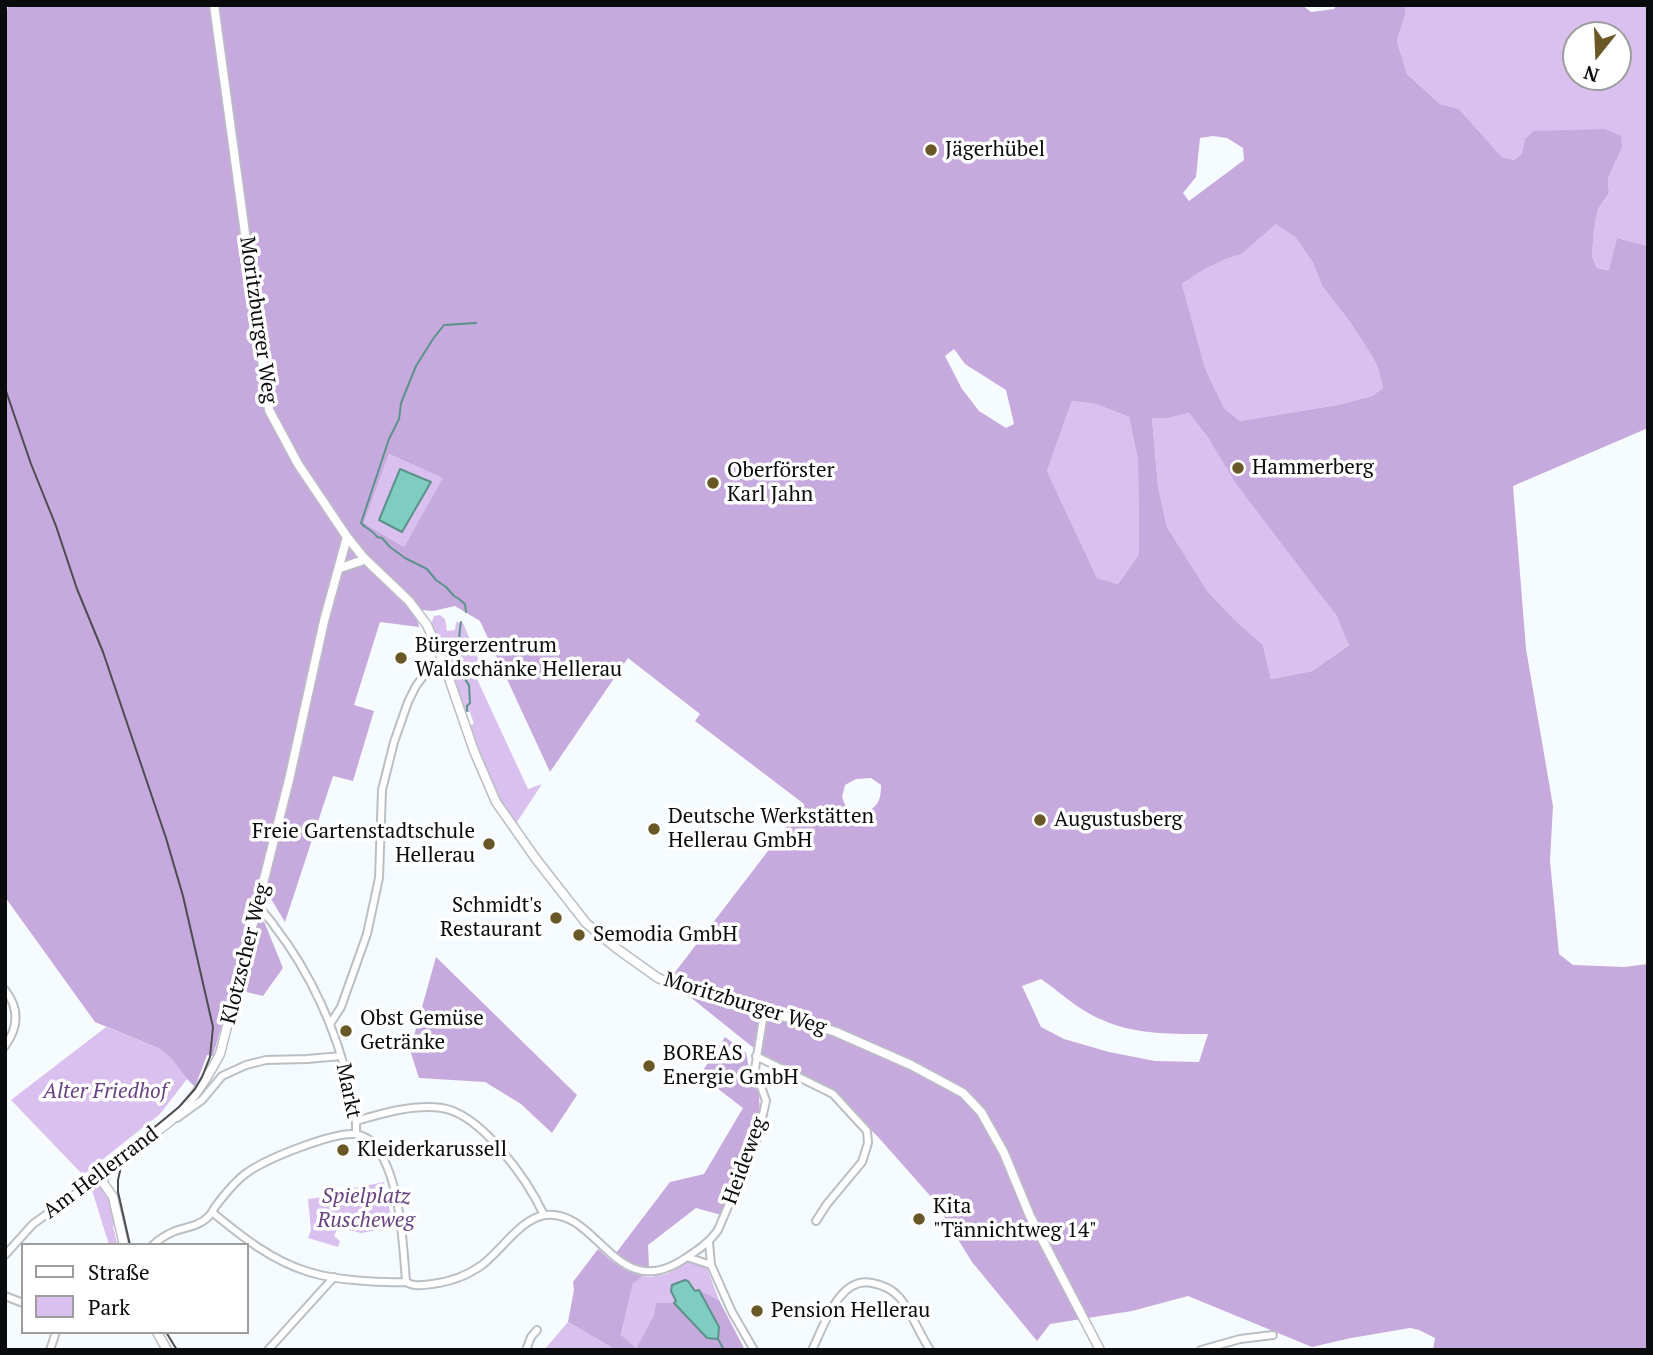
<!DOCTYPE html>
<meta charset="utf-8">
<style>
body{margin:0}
#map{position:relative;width:1653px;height:1355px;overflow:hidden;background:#f6fbff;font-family:"PT Serif",serif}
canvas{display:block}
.frame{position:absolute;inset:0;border:7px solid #0a0b0d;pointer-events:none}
.legend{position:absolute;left:21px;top:1243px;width:228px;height:91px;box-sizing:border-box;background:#fff;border:2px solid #9d9d9e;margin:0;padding:9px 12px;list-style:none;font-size:21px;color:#0a0b0d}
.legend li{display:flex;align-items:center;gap:14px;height:35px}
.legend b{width:35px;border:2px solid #9d9d9e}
.north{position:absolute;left:1562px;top:21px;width:70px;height:70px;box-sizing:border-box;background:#fff;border:2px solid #9d9d9e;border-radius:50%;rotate:198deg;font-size:19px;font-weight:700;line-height:28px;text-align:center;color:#0a0b0d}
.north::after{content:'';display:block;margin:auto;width:24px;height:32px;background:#695725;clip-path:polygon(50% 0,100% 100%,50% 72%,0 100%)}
</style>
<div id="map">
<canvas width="1653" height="1355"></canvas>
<div class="frame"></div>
<ul class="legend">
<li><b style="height:9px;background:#fff"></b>Straße</li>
<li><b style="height:19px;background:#dac0ef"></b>Park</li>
</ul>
<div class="north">N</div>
</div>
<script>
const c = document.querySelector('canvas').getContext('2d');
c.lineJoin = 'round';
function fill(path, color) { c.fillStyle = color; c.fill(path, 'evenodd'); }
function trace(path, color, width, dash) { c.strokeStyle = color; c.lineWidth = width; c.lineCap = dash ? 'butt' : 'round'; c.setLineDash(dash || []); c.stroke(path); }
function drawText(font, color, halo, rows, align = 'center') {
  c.font = font + ' "PT Serif",serif'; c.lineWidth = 7; c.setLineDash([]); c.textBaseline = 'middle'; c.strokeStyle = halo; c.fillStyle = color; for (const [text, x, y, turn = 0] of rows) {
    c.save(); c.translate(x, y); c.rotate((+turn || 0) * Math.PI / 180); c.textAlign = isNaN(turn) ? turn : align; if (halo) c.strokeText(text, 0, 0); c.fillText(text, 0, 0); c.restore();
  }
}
const green = new Path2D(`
 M1404 5H1648V246L1617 238 1610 270 1597 268 1592 256 1594 230 1598 209 1609 193 1608 178 1622 148 1525 139 1523 154 1514 160 1502 157 1459 109 1440 104 1407 74 1397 41 1406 12ZM1576 35H1618V77H1576Z
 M1276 224 1296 238 1313 263 1322 286 1350 322 1372 356 1378 368 1383 388 1372 396 1337 405 1240 421 1224 408 1205 368 1182 284 1203 270 1226 259 1242 254Z
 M1072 401 1096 404 1129 417 1138 461 1139 554 1118 584 1097 578 1047 471Z
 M1189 413 1209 439 1336 615 1350 644 1312 671 1271 679 1263 645 1236 621 1208 592 1167 527 1158 486 1152 418H1169Z
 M389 454 444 478 404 547 364 523Z
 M440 615 445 619 447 631 455 630 456 622 463 623 484 673 476 677 528 789 542 784 515 825C493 796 479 760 468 726L474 724 470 712H463L446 660 431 624 434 616Z
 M106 1027 158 1048 171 1058 187 1079 160 1114 83 1175 11 1100Z
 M384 1182 393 1227 361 1233 338 1227 334 1236 340 1241 338 1247 308 1238 311 1230 308 1199 349 1194V1189Z
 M98 1185C111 1195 113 1210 116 1224L113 1226 117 1243 120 1242 121 1245H109L92 1190Z
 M687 1262 707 1268 719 1300 699 1290 695 1292 688 1281 671 1291 676 1301 674 1303 656 1304 654 1315 636 1348 621 1336 633 1282 643 1276 651 1277 667 1274Z
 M568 1322 616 1350H544Z`);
const forest = new Path2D(`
 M10 5H1302L1311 12 1334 9 1337 5H1404L1406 12 1397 41 1407 74 1440 104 1459 109 1502 157 1514 160 1522 154 1525 139 1534 131 1605 129 1621 136 1622 148 1608 178 1609 193 1598 209 1594 230 1592 256 1597 268 1609 270 1617 238 1648 246V428L1513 486 1526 649 1553 806 1550 861 1559 954 1573 965 1624 967 1648 964V1350H1433L1435 1338 1419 1330 1410 1328 1351 1338 1312 1347 1188 1296 1132 1311 1050 1324 1037 1341 972 1262 933 1199 879 1138 834 1093 760 1053 669 980 804 804 695 721 700 714 628 658 550 772 480 621 455 606 433 611 422 610 416 614 419 627 380 622 354 705 374 711 353 781 333 776 285 922 265 889 241 956 213 1056 207 1055 195 1087 187 1079 171 1058 158 1048 95 1022 5 897V12ZM1213 136 1227 138 1243 148 1244 160 1189 201 1183 193 1196 177 1200 138ZM1276 224 1296 238 1313 263 1322 286 1350 322 1372 356 1378 368 1383 388 1372 396 1337 405 1240 421 1224 408 1205 368 1182 284 1203 270 1226 259 1242 254ZM954 349 965 364 1006 390 1014 424 1006 428 979 411 962 389 945 356ZM1072 401 1096 404 1129 417 1138 461 1139 554 1118 584 1097 578 1047 471ZM1189 413 1209 439 1237 485 1336 615 1349 645 1312 671 1271 679 1263 645 1236 621 1208 592 1167 527 1158 486 1152 418H1169ZM389 454 443 478 404 547 364 523ZM871 778 881 785C881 803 877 807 861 815L848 812 842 797 845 785 856 779ZM1041 979C1057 990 1073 1005 1090 1014 1128 1035 1166 1034 1208 1034L1199 1062 1155 1061 1109 1052 1064 1039 1041 1027 1022 986Z
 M259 909 283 968 263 996 238 990Z
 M436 957 577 1095 552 1133 521 1104 485 1082 419 1078 410 1050Z
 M725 1037 746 1053 750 1073 759 1095 760 1114 721 1215 696 1208 648 1245 649 1267 633 1265 616 1253 670 1182 704 1174 743 1108 700 1075Z
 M598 1249C612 1262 625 1272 643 1276L633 1283 621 1335 636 1348 654 1315 656 1303H674L684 1313 719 1327 699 1290 719 1300 745 1350H616L568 1322 574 1290 573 1282Z`);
const water = new Path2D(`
 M400 469 431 482 402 532 379 520Z
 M685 1280 688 1281 695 1291 699 1290 719 1327 718 1339 707 1338 674 1303 676 1301 671 1291 672 1285Z`);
const stream = new Path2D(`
 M466 612 465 604 459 599 454 596 446 587 436 580 427 569 405 558 390 547 382 538 377 537C373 530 366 529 361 523L389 439 399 419 401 403 416 366 433 339 444 325 476 323
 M461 622C458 639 457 672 469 685L470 703 467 706V711
 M718 1339 724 1350`);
const minor = new Path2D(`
 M258 906C264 913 270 919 275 927 310 972 337 1031 349 1086 353 1103 357 1117 356 1134
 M5 990C20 1009 18 1028 5 1046
 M330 1024 341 1007 367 934 379 878 382 790 394 742 408 702 416 686 427 671 443 661
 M756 1056 833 1094 867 1131 868 1143 862 1162 827 1204 816 1221
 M177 1118 202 1100 222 1076 246 1065 266 1060 307 1059 341 1056
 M356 1121C383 1113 414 1104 442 1108 482 1114 528 1181 544 1215
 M212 1212C241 1236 272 1261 309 1272 334 1280 379 1283 406 1282 414 1287 423 1285 432 1284 449 1282 468 1275 482 1265 501 1251 520 1219 545 1215 597 1208 615 1302 681 1261 695 1252 708 1244 718 1230L758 1136 766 1101 755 1069 764 1013
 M709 1242 711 1265 732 1312 754 1350
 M153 1245C159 1239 168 1234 175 1231 187 1227 200 1226 209 1216 211 1214 214 1209 215 1207 224 1195 236 1180 248 1172 268 1158 331 1133 354 1134 361 1135 368 1138 373 1143 400 1173 403 1243 406 1282
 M5 1255 33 1224 106 1172
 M687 1257 711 1265
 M5 1296 23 1303
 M50 1350 56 1332
 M268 1350 334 1277
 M526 1350 531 1337 537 1330
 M812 1350C824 1326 839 1276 872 1283 884 1285 892 1289 900 1298 912 1313 919 1333 930 1350
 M1201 1350 1240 1339 1273 1335`);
const tertiary = new Path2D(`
 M214 5 269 410 298 464 347 537 364 558 409 601 427 625 443 661 474 751 496 802 536 859 586 923 616 948 658 978 689 990 730 1004 803 1021 836 1032 911 1065 963 1093 981 1112 1004 1153 1030 1216 1100 1350
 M340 568 361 561 364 558
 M124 1245 113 1197 102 1181C117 1155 145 1141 168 1123 191 1105 207 1079 220 1054L289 780 324 621 347 537
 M157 1332 167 1350`);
const tram = new Path2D(`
 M5 388 31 464 56 526 77 589 103 652 166 838 183 896 213 1027 210 1057 202 1077 195 1089 179 1107 140 1139 127 1153 122 1162 118 1180V1192L130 1245
 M166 1332 177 1350`);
const markers = [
 [931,150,7,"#695725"],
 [1238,468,7,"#695725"],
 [713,483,7,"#695725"],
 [401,658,7,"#695725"],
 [1040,820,7,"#695725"],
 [654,829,7,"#695725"],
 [489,844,7,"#695725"],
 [556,918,7,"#695725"],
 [579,935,7,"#695725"],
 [346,1031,7,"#695725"],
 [649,1066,7,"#695725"],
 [343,1150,7,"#695725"],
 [919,1219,7,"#695725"],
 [757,1311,7,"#695725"]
];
const poiNames = [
 ["Jägerhübel",945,150],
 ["Hammerberg",1252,468],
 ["Oberförster",727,471],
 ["Karl Jahn",727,495],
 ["Bürgerzentrum",415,646],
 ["Waldschänke Hellerau",415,670],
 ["Deutsche Werkstätten",668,817],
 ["Hellerau GmbH",668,841],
 ["Augustusberg",1054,820],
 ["Freie Gartenstadtschule",475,832,"right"],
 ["Hellerau",475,856,"right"],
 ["Schmidt's",542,906,"right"],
 ["Restaurant",542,930,"right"],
 ["Semodia GmbH",593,935],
 ["Obst Gemüse",360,1019],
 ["Getränke",360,1043],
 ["BOREAS",663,1054],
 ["Energie GmbH",663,1078],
 ["Kleiderkarussell",357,1150],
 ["Kita",933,1207],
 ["\"Tännichtweg 14\"",933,1231],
 ["Pension Hellerau",771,1311]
];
const streetNames = [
 ["Moritzburger Weg",258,320,82],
 ["Klotzscher Weg",246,954,-76],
 ["Moritzburger Weg",745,1004,17],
 ["Markt",348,1091,78],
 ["Heideweg",745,1161,-70],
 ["Am Hellerrand",101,1173,-37]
];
const parkNames = [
 ["Alter Friedhof",105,1092],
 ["Spielplatz",366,1197],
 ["Ruscheweg",366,1221]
];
fill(green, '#dac0ef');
fill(forest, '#c7aadd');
fill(water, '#7fccc1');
trace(water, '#5c928b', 2);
trace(stream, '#5c928b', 2);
trace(minor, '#babfc4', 10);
trace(tertiary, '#babfc4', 11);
trace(minor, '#fff', 6);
trace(tertiary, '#fff', 8);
trace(tram, '#4b4d50', 2);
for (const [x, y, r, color] of markers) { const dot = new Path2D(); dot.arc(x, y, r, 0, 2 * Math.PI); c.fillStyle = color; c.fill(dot); trace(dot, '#fff', 2.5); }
drawText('21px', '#0a0b0d', '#fff', poiNames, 'left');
drawText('21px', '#0a0b0d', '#fff', streetNames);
drawText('italic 21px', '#684181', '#fff', parkNames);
</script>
